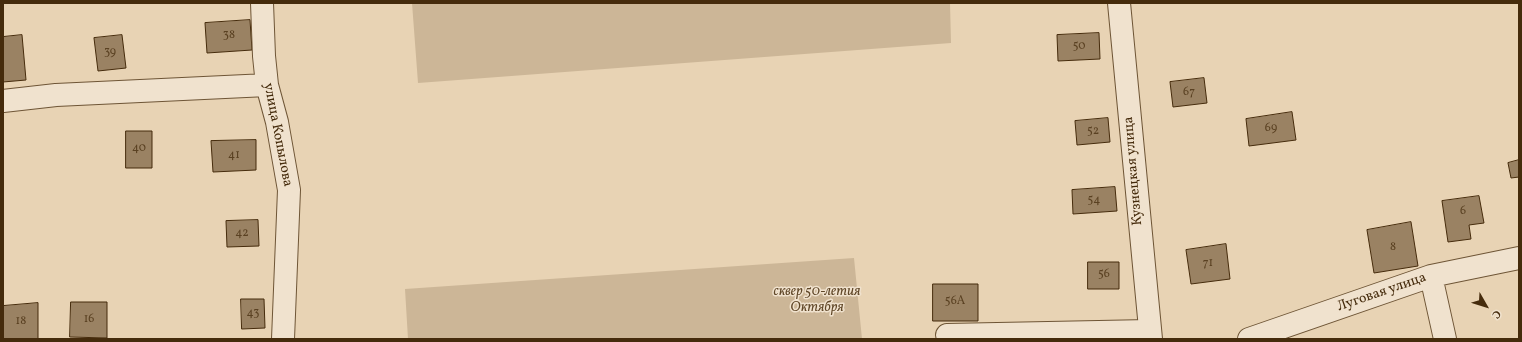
<!DOCTYPE html>
<meta charset="utf-8">
<style>
body{margin:0}
#map{position:relative;width:1522px;height:342px;overflow:hidden;background:#e8d3b4;font-family:Vollkorn,serif}
canvas{display:block}
.frame{position:absolute;inset:0;border:4px solid #452b0c;pointer-events:none}
.north{position:absolute;left:1466px;top:286px;width:40px;height:40px;-webkit-text-stroke:3px #f0e2ce;paint-order:stroke;rotate:129deg;font-size:11px;font-weight:700;line-height:16px;text-align:center;color:#452b0c}
.north::after{content:'';display:block;margin:auto;width:14px;height:18px;background:#452b0c;clip-path:polygon(50% 0,100% 100%,50% 72%,0 100%)}
</style>
<div id="map">
<canvas width="1522" height="342"></canvas>
<div class="frame"></div>
<div class="north">С</div>
</div>
<script>
const c = document.querySelector('canvas').getContext('2d');
c.lineJoin = 'round';
function fill(path, color) { c.fillStyle = color; c.fill(path, 'evenodd'); }
function trace(path, color, width, dash) { c.strokeStyle = color; c.lineWidth = width; c.lineCap = dash ? 'butt' : 'round'; c.setLineDash(dash || []); c.stroke(path); }
function drawText(font, color, halo, rows, align = 'center') {
  c.font = font + ' Vollkorn,serif'; c.lineWidth = 3; c.setLineDash([]); c.textBaseline = 'middle'; c.strokeStyle = halo; c.fillStyle = color; for (const [text, x, y, turn = 0] of rows) {
    c.save(); c.translate(x, y); c.rotate((+turn || 0) * Math.PI / 180); c.textAlign = isNaN(turn) ? turn : align; if (halo) c.strokeText(text, 0, 0); c.fillText(text, 0, 0); c.restore();
  }
}
const green = new Path2D(`
 M412 3H950L951 43 418 83Z
 M854 258 862 339H408L405 289Z`);
const building = new Path2D(`
 M250 20 252 50 207 53 205 23Z
 M1099 33 1100 59 1058 61 1057 35Z
 M22 35 26 80 3 82V37Z
 M122 35 126 68 98 71 94 38Z
 M1204 78 1207 103 1173 107 1170 82Z
 M1292 112 1296 140 1249 146 1246 119Z
 M1108 118 1110 142 1077 145 1075 121Z
 M126 131H152V168H126Z
 M256 140V170L213 172 211 141Z
 M1519 160V177L1511 178 1508 163Z
 M1115 187 1117 211 1073 214 1072 190Z
 M1479 196 1484 223 1469 225 1471 239 1448 242 1442 201Z
 M258 220 259 246 227 247 226 221Z
 M1411 222 1418 266 1374 273 1367 230Z
 M1226 244 1230 279 1191 284 1186 250Z
 M1088 262H1119V289H1088Z
 M933 284H978V321H933Z
 M241 299H264L265 328 242 329Z
 M71 302H107V338L70 337Z
 M38 303V339H3V306Z`);
const minor = new Path2D(`
 M262 3 264 56 267 85 277 122 289 190 283 339
 M1119 3 1151 339
 M3 101 56 95 267 85
 M1431 276 1445 339
 M947 335 1149 331
 M1249 339 1431 276 1519 258`);
const numberNames = [
 ["38",229,36],
 ["50",1079,47],
 ["39",110,53],
 ["67",1189,93],
 ["69",1271,129],
 ["52",1093,132],
 ["40",139,149],
 ["41",234,156],
 ["54",1094,201],
 ["6",1463,212],
 ["42",242,234],
 ["8",1393,248],
 ["71",1208,264],
 ["56",1104,275],
 ["56А",955,302],
 ["43",253,314],
 ["16",89,320],
 ["18",21,322]
];
const streetNames = [
 ["улица Копылова",277,135,79],
 ["Кузнецкая улица",1134,171,-95],
 ["Луговая улица",1382,293,-19]
];
const parkNames = [
 ["сквер 50-летия",817,292],
 ["Октября",817,308]
];
fill(green, '#ccb697');
fill(building, '#9a8263');
trace(building, '#452b0c', 1);
trace(minor, '#6e5536', 24);
trace(minor, '#f0e2ce', 22);
drawText('12px', '#5a4122', null, numberNames);
drawText('14px', '#452b0c', '#f0e2ce', streetNames);
drawText('italic 14px', '#604728', '#f0e2ce', parkNames);
</script>
